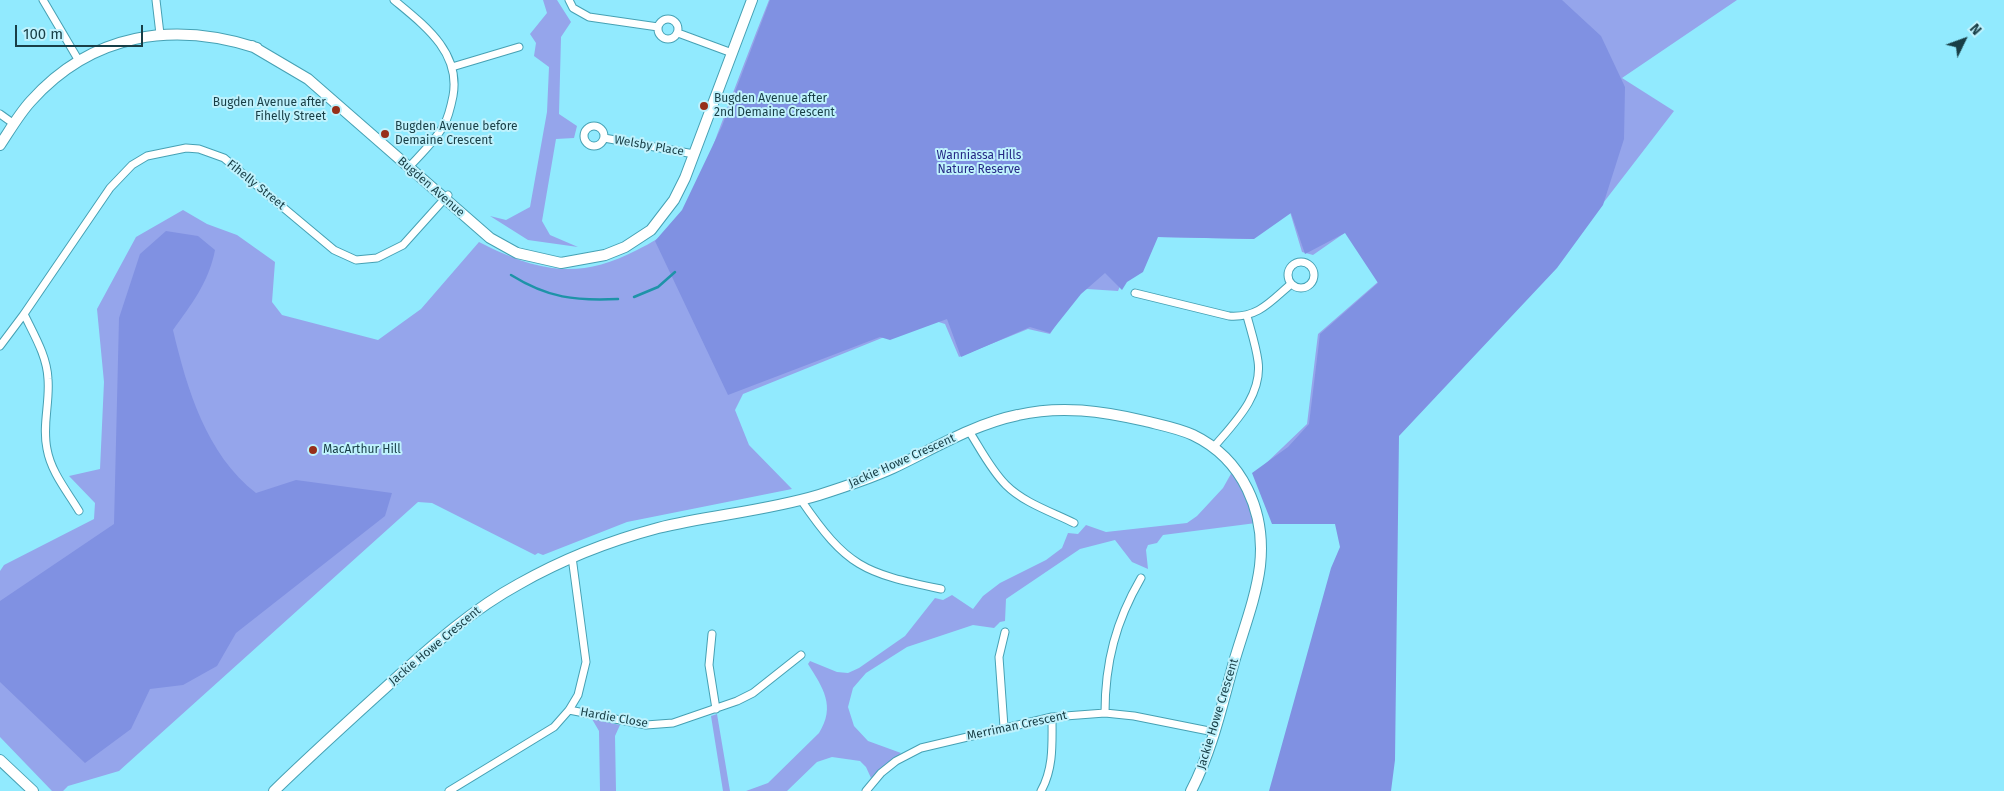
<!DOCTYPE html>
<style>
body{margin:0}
#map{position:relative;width:2004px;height:791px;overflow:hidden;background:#91eafe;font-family:"Fira Sans",sans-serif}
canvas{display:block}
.north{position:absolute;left:1939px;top:15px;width:50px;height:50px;-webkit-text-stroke:4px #bff2fd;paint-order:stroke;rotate:48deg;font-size:14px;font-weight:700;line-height:20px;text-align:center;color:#183e46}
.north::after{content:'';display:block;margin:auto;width:18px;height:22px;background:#183e46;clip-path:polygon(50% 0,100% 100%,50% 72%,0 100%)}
.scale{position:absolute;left:15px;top:25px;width:128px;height:22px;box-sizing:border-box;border:2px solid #183e46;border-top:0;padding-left:6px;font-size:15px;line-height:18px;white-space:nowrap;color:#183e46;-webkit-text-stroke:4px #bff2fd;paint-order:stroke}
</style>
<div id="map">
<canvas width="2004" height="791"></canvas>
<div class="north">N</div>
<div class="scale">100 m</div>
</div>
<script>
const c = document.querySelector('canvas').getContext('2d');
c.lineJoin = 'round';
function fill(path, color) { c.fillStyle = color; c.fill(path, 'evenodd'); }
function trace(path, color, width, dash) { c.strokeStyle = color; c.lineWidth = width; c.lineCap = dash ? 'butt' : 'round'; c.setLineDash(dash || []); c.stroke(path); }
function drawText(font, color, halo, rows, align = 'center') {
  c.font = font + ' "Fira Sans",sans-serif'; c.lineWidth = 4; c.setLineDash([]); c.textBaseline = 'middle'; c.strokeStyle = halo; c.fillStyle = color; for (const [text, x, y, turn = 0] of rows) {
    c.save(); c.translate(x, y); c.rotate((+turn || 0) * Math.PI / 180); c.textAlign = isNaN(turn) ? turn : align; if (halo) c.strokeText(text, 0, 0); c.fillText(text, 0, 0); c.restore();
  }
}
const green = new Path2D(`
 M543 0H557L571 22 561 37 559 114 577 126 574 138 556 139 542 221 550 235 578 247 528 240 490 216 506 220 530 207 547 112 549 67 534 56 536 43 530 34 547 13Z
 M769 0H1737L1622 78 1674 111 1567 250 1259 470 1307 424 1318 334 1379 281 1346 232 1313 255 1302 252 1290 212 1252 239 1156 237 1122 281 1118 291 1087 289 1077 293 1050 334 1028 329 959 357 945 324 929 319 743 394 735 410 749 445 792 489 627 522 543 555 538 553 535 555 432 503 418 502 119 771 68 786 63 791H52L0 737V571L4 565 94 519 95 503 69 476 100 469 104 382 97 309 136 237 183 210 207 224 237 235 275 262 272 302 282 315 378 340 421 309 479 242C536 271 578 281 637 250 651 243 664 236 675 224 697 200 706 165 717 135 734 90 751 45 769 0Z
 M1232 472 1240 483 1256 523 1163 535 1157 543 1148 545 1146 550 1148 569 1132 562 1115 540 1080 549 1006 599 1005 621 1000 622 994 628 973 625 907 647 866 673 853 688 848 707 854 726 868 741 901 753 871 778 866 767 860 761 832 757 817 762 787 791H746L768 783 819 733C836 706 823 688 808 664L810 661 837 672 848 673 859 668 905 636 935 598 943 600 952 595 973 609 983 596 1000 583 1046 560 1062 548 1068 533 1078 534 1086 525 1106 532 1187 523 1197 516 1223 488Z
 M717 714 730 791H723L711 716Z
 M592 719 620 725 615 736 616 791H600L599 731Z`);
const forest = new Path2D(`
 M770 0H1562L1601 36 1625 87 1624 139 1603 205 1557 268 1399 436 1395 760 1391 791H1269L1331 568 1340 547 1335 524H1272L1252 473 1288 447 1309 424 1320 334 1378 283 1345 233 1305 254 1291 213 1254 239 1158 237 1143 272 1127 282 1122 290 1105 273 1081 294 1050 333 1030 327 961 357 947 319 890 340 880 337 728 395 655 241 682 210 722 126Z
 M166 231 198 236 215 250C209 282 191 305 173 330 187 389 206 454 256 493L296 480 392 493 385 516 236 633 217 666 183 685 150 689 131 729 85 763 0 682V601L114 524 119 318 140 254Z`);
const stream = new Path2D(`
 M511 275C548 298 575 301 618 299
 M634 297 658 287 675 272`);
const street = new Path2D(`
 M43 0 79 61
 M156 0 160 34
 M394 0C424 25 461 52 453 96 451 106 449 116 444 125 435 141 421 154 409 167
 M569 0 573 8 589 17 658 27
 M658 29a10 10 0 1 1 20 0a10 10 0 1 1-20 0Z
 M678 33 732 53
 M452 67 519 47
 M0 114 14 124
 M584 136a10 10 0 1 1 20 0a10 10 0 1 1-20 0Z
 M604 138 694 154
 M1288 275a13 13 0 1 1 26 0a13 13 0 1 1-26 0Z
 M1135 293 1229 316C1258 318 1270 302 1291 284
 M24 314C34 335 47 356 48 379 50 403 42 425 47 449 51 472 67 491 79 511
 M0 346 24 314 110 188 132 165 147 156 186 148 199 149 224 158 334 250 356 260 377 258 403 245 448 195
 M969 431C981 450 991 470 1006 485 1024 503 1052 512 1074 523
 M1213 448C1233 424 1263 396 1258 361 1256 346 1251 331 1247 316
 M801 500C847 567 863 573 941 589
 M712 634 709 665 716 709
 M569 710 646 725 673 723 737 701 753 693 801 655
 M1105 713C1105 662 1116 621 1141 578
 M1004 727 999 657 1005 632
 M449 791 554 727 569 710 578 695 586 662 572 557
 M866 791 881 773 896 761 921 748 1052 717 1105 713 1134 716 1214 732
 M1041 791C1054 768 1052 742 1052 717`);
const secondary = new Path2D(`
 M252 46 308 79 490 238 517 253 561 263 605 255 625 247 651 230 674 200 685 178 752 0
 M0 145C10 130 19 114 31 101 92 33 173 21 257 48
 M0 760 33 791
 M274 791C313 753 354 716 395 679 434 644 473 609 519 584 563 559 609 541 658 528 711 515 766 511 819 495 844 487 869 479 893 468 933 449 974 424 1018 415 1061 405 1102 411 1145 421 1161 425 1178 428 1193 435 1243 459 1266 512 1260 566 1256 598 1243 631 1234 662 1222 705 1212 751 1191 791`);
const markers = [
 [704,106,5,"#972f19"],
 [336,110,5,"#972f19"],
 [385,134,5,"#972f19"],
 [313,450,5,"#972f19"]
];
const poiNames = [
 ["Bugden Avenue after",714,99],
 ["2nd Demaine Crescent",714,113],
 ["Bugden Avenue after",326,103,"right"],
 ["Fihelly Street",326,117,"right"],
 ["Bugden Avenue before",395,127],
 ["Demaine Crescent",395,141],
 ["MacArthur Hill",323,450]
];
const streetNames = [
 ["Welsby Place",649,146,10],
 ["Fihelly Street",256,185,39],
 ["Bugden Avenue",431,187,41],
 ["Jackie Howe Crescent",902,461,-24],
 ["Jackie Howe Crescent",435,646,-40],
 ["Jackie Howe Crescent",1218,714,-73],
 ["Hardie Close",614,718,10],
 ["Merriman Crescent",1017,726,-12]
];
const parkNames = [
 ["Wanniassa Hills",979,156],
 ["Nature Reserve",979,170]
];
fill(green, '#95a5eb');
fill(forest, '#8091e2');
trace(stream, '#1e93a8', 2.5);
trace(street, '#46a1b4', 9);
trace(secondary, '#46a1b4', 12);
trace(street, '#fff', 7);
trace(secondary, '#fff', 10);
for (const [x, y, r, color] of markers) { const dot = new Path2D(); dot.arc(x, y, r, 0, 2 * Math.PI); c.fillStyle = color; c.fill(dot); trace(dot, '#bff2fd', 2); }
drawText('12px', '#183e46', '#bff2fd', poiNames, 'left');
drawText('12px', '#183e46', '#bff2fd', streetNames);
drawText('12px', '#252885', '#bff2fd', parkNames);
</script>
